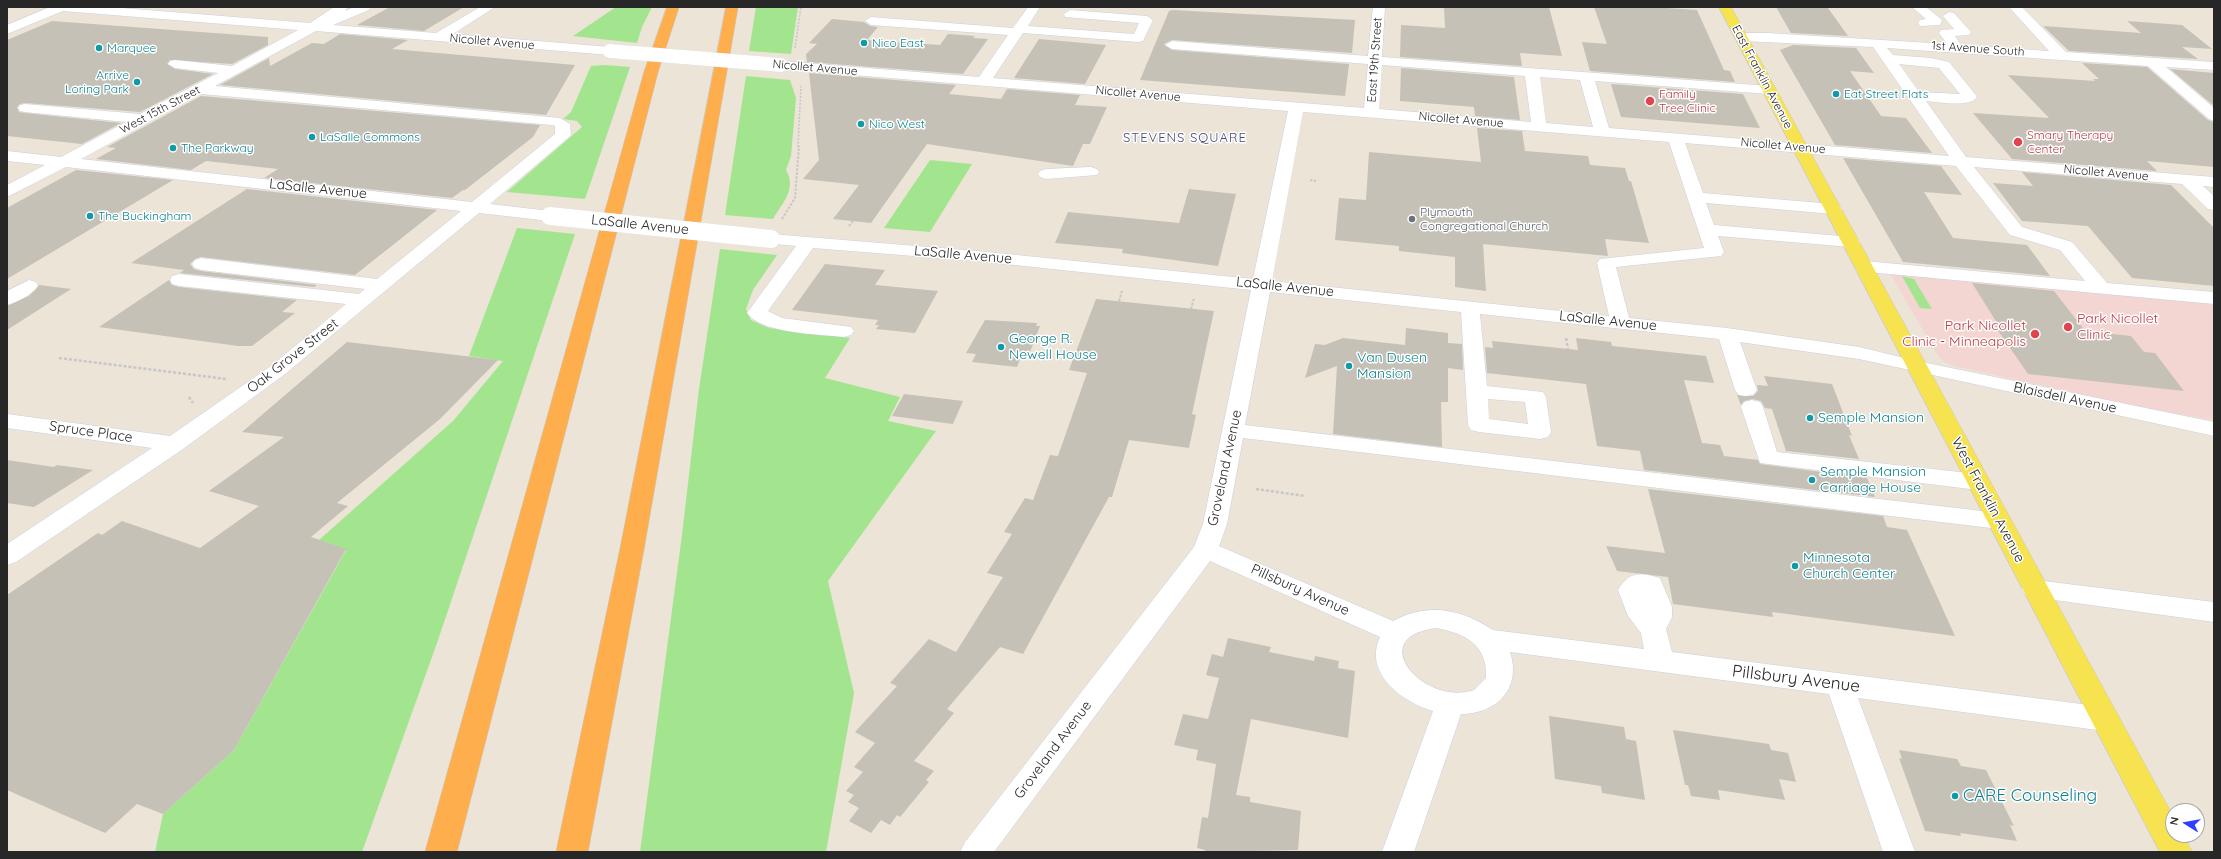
<!DOCTYPE html>
<style>
body{margin:0}
#map{position:relative;width:2221px;height:859px;overflow:hidden;background:#ebe4d7;font-family:Quicksand,sans-serif}
canvas{display:block}
.frame{position:absolute;inset:0;border:8px solid #272727;pointer-events:none}
.north{position:absolute;left:2165px;top:803px;width:40px;height:40px;box-sizing:border-box;background:#fff;border:1px solid #a9a9a9;border-radius:50%;rotate:281deg;font-size:11px;font-weight:700;line-height:16px;text-align:center;color:#272727}
.north::after{content:'';display:block;margin:auto;width:14px;height:18px;background:#2f3eff;clip-path:polygon(50% 0,100% 100%,50% 72%,0 100%)}
</style>
<div id="map">
<canvas width="2221" height="859"></canvas>
<div class="frame"></div>
<div class="north">N</div>
</div>
<script>
const c = document.querySelector('canvas').getContext('2d');
c.lineJoin = 'round';
function fill(path, color) { c.fillStyle = color; c.fill(path, 'evenodd'); }
function trace(path, color, width, dash) { c.strokeStyle = color; c.lineWidth = width; c.lineCap = dash ? 'butt' : 'round'; c.setLineDash(dash || []); c.stroke(path); }
function drawText(font, color, halo, rows, align = 'center') {
  c.font = font + ' Quicksand,sans-serif'; c.lineWidth = 3; c.setLineDash([]); c.textBaseline = 'middle'; c.strokeStyle = halo; c.fillStyle = color; for (const [text, x, y, turn = 0] of rows) {
    c.save(); c.translate(x, y); c.rotate((+turn || 0) * Math.PI / 180); c.textAlign = isNaN(turn) ? turn : align; if (halo) c.strokeText(text, 0, 0); c.fillText(text, 0, 0); c.restore();
  }
}
const medical = new Path2D(`
 M1888 270 2214 300V420L2143 408 1955 366 1944 362 1937 354Z`);
const green = new Path2D(`
 M616 7H652L642 27 637 43 573 36Z
 M756 7H798L791 54 749 51Z
 M605 65 630 67 585 199 507 192 582 127 577 121 563 119 571 112 591 66Z
 M746 76 790 80 796 98 791 156 786 170C797 189 783 202 773 219L725 215Z
 M930 160 972 164 930 232 884 228Z
 M517 228 575 234 437 643 362 852H155L163 814 234 750 346 550 319 540 453 421 503 361 469 356Z
 M720 249 777 255 753 290 746 309 751 320 769 328 850 338 825 378 900 397 888 421 936 431 828 581 854 693 826 852H640L682 535 699 389Z
 M1902 276 1914 279 1932 309 1920 308Z`);
const building = new Path2D(`
 M390 7H464L424 31 357 25Z
 M1444 7H1549L1562 56 1520 53 1522 66 1400 57 1401 25 1445 28Z
 M1594 7H1651L1697 10 1724 70 1730 71 1735 82 1590 71 1582 42 1607 44Z
 M1776 7 1828 8 1848 36 1791 33Z
 M1173 10 1355 20 1352 53 1172 40 1164 44 1172 50 1349 64 1345 96 1140 80 1169 11Z
 M832 19 864 22 870 26 878 27 867 40 940 45 948 34 975 36 973 38 988 39 963 74 807 62 806 54 817 44 809 43Z
 M52 21 268 37V45L232 64 170 60 167 64 175 69 213 74 140 112 25 103 20 104 17 107 19 112 25 113 121 123 82 144 7 136V40Z
 M2127 21 2182 25 2212 49 2182 47 2198 59 2069 51 2043 26 2141 33Z
 M340 34 408 40 392 49 575 65 546 115 220 85 269 58 270 66 312 43 324 44Z
 M1039 39 1106 45 1085 84 1014 78Z
 M1793 45 1856 48 1874 73 1850 71 1881 116 1906 118 1932 153 1835 145 1780 50Z
 M2082 63 2147 67 2208 120 2214 122V167L2147 161 2157 171 2012 159 1973 113 2049 118 2008 75 2095 81 2093 79H2099Z
 M1401 68 1514 77 1520 120 1475 116 1474 107 1400 101Z
 M2170 69 2214 73V106Z
 M809 73 956 85 949 94 1001 99 1007 89 1080 95 1075 105 1107 107 1090 144H1083L1073 166 927 144 871 223 833 219 859 185 803 179 819 160Z
 M1611 84 1743 94 1760 128 1621 117Z
 M201 96 540 125 533 137 465 190H463L452 198 264 178 278 169 206 161 191 170 96 159 116 148 107 147Z
 M1477 128 1522 131 1525 151 1588 156 1590 165 1625 168 1629 181H1631L1649 243 1605 239 1608 256 1483 244 1486 291 1455 287V257L1399 251V246L1335 240 1339 198 1366 200 1369 152 1481 162Z
 M1843 158 1941 166 1962 195 1924 192 1953 238 2027 245 2050 276 1903 262Z
 M76 170 173 180 7 279V208Z
 M2022 172 2171 185 2214 228V286L2132 278 2088 226 2022 221 1993 183 2033 186Z
 M247 189 437 210 355 275 201 257 195 259 190 264 194 269 201 271 317 285 314 287 180 273 184 270 131 263Z
 M1189 189 1236 194 1218 266 1122 253 1123 249 1055 243 1068 212 1179 223Z
 M825 264 885 270 875 285 938 291 915 333 876 329 879 325H875L878 320 792 310Z
 M169 280 172 285 179 287 297 300 282 312 295 313 252 346H238L99 327Z
 M1972 283 2054 291 2085 331 2131 336 2144 352 2155 353 2184 391 2028 374 1993 323H1997Z
 M39 285 71 289 7 330V306L29 296Z
 M1096 299 1214 311 1192 414 1196 415 1189 448 1129 440 1112 497H1109L1023 654 1000 647 947 709 954 713 914 761 934 771 926 780 929 782 900 817 897 815 890 825 881 820 871 833 849 821 859 808 848 802 854 795 846 791 863 772 854 767 875 743 855 732 897 686 890 683 929 639 956 652 1003 577 987 573 1012 534 1004 532 1025 498 1033 500 1050 455 1058 456 1087 373 1069 370Z
 M985 320 1037 323 1036 326H1040L1030 352 1023 351 1017 367 972 362 976 354 966 353Z
 M1406 328 1448 333V343L1462 344 1463 370 1448 368V402H1441L1442 447 1333 434 1337 366 1305 378 1315 344 1325 345 1343 338 1405 345Z
 M1576 338 1611 342 1612 346 1706 356 1714 383 1684 380 1702 443 1720 445 1724 456 1758 460 1760 464 1867 478 1875 497 1644 470 1640 451 1597 446 1586 384 1487 373 1485 347 1493 348 1492 341 1578 350Z
 M347 342 498 360 440 419 337 503 348 506 311 537 346 549 234 750 163 814 137 804 105 833 7 790V595L98 533 102 535 122 521 200 548 259 506 209 491 284 437 242 432Z
 M1764 376 1832 384 1852 436 1849 435 1859 459 1786 451 1772 409 1765 408 1761 401 1752 399 1744 401 1741 405 1737 395 1753 396 1758 391 1757 385 1768 386Z
 M904 394 963 401 953 424 892 416Z
 M7 460 54 467 57 465 93 470 34 507 7 503Z
 M1648 489 1883 516 1887 527 1907 530 1955 636 1772 612 1773 617 1673 604 1668 577 1617 571 1606 546 1665 553Z
 M1228 638 1271 647 1269 652 1314 661 1315 656 1339 661 1338 668 1355 671 1348 738 1251 719 1236 795 1250 797V802L1301 811 1298 850 1205 852V850L1197 848 1202 817 1208 818 1216 764 1196 760 1198 750 1174 745 1183 714 1208 719 1219 678 1206 675 1212 654 1223 657Z
 M1549 716 1624 727 1626 739 1636 741 1645 800 1602 793 1601 786 1555 779Z
 M1673 730 1769 744 1771 750 1788 753 1796 782 1779 779 1785 800 1718 790 1720 800 1691 796 1688 785H1685Z
 M1899 750 1957 759 1961 766 1986 770 2014 826 2010 825 2017 841 1960 833 1961 836 1925 831 1899 758 1902 759Z`);
const pathFar2 = new Path2D(`
 M795 48 801 7
 M798 147 801 86`);
const pathFar1 = new Path2D(`
 M1310 180 1316 181
 M782 219 795 198 799 146
 M849 226 853 221
 M1119 301 1122 291
 M1191 309 1194 298`);
const path = new Path2D(`
 M1566 338 1568 349
 M59 358 226 379
 M189 397 193 403
 M1256 489 1305 496`);
const minor = new Path2D(`
 M50 7H109L310 23 334 7H348L345 11 354 7H371L369 10 333 25 436 33 480 7H495L453 34 610 47 617 51 610 55 316 31 215 86 560 118 570 124 571 135 568 138 490 204 550 211 556 212 559 216 556 220 550 221 479 213 285 374 183 449 16 562 7 565V544L152 448 7 428V414L170 436 271 366 346 304 179 286 172 284 170 280 172 276 179 274 359 294 365 289 201 270 195 268 192 264 195 260 201 258 377 279 461 211 66 167 7 197V185L45 165 7 161V151L61 157 126 122 25 112 20 111 18 108 20 105 25 104 140 114 218 73 175 68 168 64 170 61 175 60 232 66 298 30 63 11 7 34V25ZM201 94 552 125 555 126V134L472 202 81 159Z
 M1028 7H1040L1028 26 1134 34 1139 23 1065 17 1064 14 1070 10 1147 16 1153 20 1143 41 1138 42 1023 33 993 78 1364 108 1368 64 1172 49 1165 45 1172 41 1368 56 1373 7H1385L1382 57 1769 86 1776 90 1769 94 1595 81 1609 128 1949 156 1873 47 1742 41 1735 37 1742 33H1768L1947 44 1939 33 1941 30 1954 29 1943 16 1949 12 1954 13 1971 32 1969 35 1955 36 1961 45 2049 51 2009 7H2022L2066 52 2214 62V70L2166 67 2214 108V121L2209 119 2148 66 1887 48 1893 55 1931 58 1949 62 1975 94 1977 97C1970 108 1938 102 1926 101L1966 157 2214 177V187L2203 186 2214 196V210L2208 209 2182 184 1974 167 2022 227 2072 242 2107 283 2214 292V304L1857 271 1855 267 1857 263 1864 261 2085 281 2060 250 2010 235 1956 166 1685 143 1703 193 1833 204 1839 205 1842 209 1839 213 1833 214 1706 203 1714 225 1851 237 1857 238 1860 242 1857 246 1851 247 1718 236 1724 252 1721 256 1616 267 1629 318 1727 328 1859 347 1917 361 2214 422V436L1859 359 1740 342 1757 390 1753 395 1746 396 1739 395 1735 390 1719 339 1480 314 1487 386 1543 392 1546 397 1551 432 1548 437 1540 439 1479 432 1471 430 1468 425 1461 312 1270 292 1245 425 1999 513 2007 515 2011 521 2007 527 1999 529 1243 438 1227 524 1219 546 1393 621C1427 602 1462 609 1493 630L1644 649 1641 633 1628 616 1618 590C1630 570 1641 573 1660 578L1672 607V617L1666 629 1672 652 2105 707 2115 711 2119 719 2115 727 2105 731 1858 698 1915 852H1883L1829 694 1510 652C1522 688 1497 714 1461 714L1414 852H1382L1433 711C1403 702 1363 674 1380 637L1210 561 994 852H960L965 842 1194 547 1203 524 1251 290 977 261 813 248 768 311 782 318 851 327 854 331 851 335 844 337C820 334 762 334 747 313L796 246 765 243 762 239 765 235 771 234 977 251 1253 279 1288 111 781 69 774 65 781 61 979 77 1008 35 871 25 865 21 871 17 1013 28ZM1899 64 1939 68 1960 94 1919 92ZM1382 65 1525 76 1531 122 1379 109ZM1540 77 1580 80 1593 127 1546 123ZM1303 112 1669 142 1704 248 1600 259 1597 263 1609 316 1272 281ZM1488 399 1525 402 1528 424 1489 419ZM1436 628C1465 633 1488 645 1486 678L1474 690C1424 707 1363 637 1436 628Z
 M1912 7H1926L1942 20 1940 25 1920 26 1918 23 1920 20 1926 19Z
 M1091 167 1097 169 1099 172 1097 175 1046 179 1040 177 1038 174 1040 171 1046 169Z
 M29 280 36 282 38 286C32 295 17 302 7 305V291Z
 M1752 400 1760 402 1763 407 1777 452 1978 474 1986 477 1990 482 1986 487 1978 490 1760 463 1741 407 1744 402Z
 M2035 580 2214 602V622L2026 596 2022 589 2026 582Z`);
const major = new Path2D(`
 M1719 7H1731L2173 816V835H2183L2192 852H2160Z`);
const highway = new Path2D(`
 M667 7H679L658 72 457 852H425L644 72Z
 M726 7H738L644 549 588 852H556L620 549Z`);
const minorBridgeFar1 = new Path2D(`
 M610 51 781 65`);
const minorBridge = new Path2D(`
 M550 216 771 239`);
const markers = [
 [864,43,4,"#0f9aa8"],
 [99,48,4,"#0f9aa8"],
 [137,82,4,"#0f9aa8"],
 [1836,94,4,"#0f9aa8"],
 [1650,101,5,"#e0444e"],
 [861,124,4,"#0f9aa8"],
 [312,137,4,"#0f9aa8"],
 [2018,142,5,"#e0444e"],
 [173,148,4,"#0f9aa8"],
 [90,216,4,"#0f9aa8"],
 [1412,219,4,"#6b7280"],
 [2068,327,5,"#e0444e"],
 [2035,334,5,"#e0444e"],
 [1001,347,4,"#0f9aa8"],
 [1349,366,4,"#0f9aa8"],
 [1810,418,4,"#0f9aa8"],
 [1812,480,4,"#0f9aa8"],
 [1795,566,4,"#0f9aa8"],
 [1955,796,4,"#0f9aa8"]
];
const farStreetnames = [
 ["Nicollet Avenue",492,42,5],
 ["1st Avenue South",1978,49,4],
 ["East 19th Street",1375,60,-86],
 ["Nicollet Avenue",815,68,5],
 ["East Franklin Avenue",1762,77,62],
 ["Nicollet Avenue",1138,94,5],
 ["West 15th Street",160,110,-28],
 ["Nicollet Avenue",1461,120,5],
 ["Nicollet Avenue",1783,146,5],
 ["Nicollet Avenue",2106,173,5]
];
const farCulturenames = [
 ["Nico East",872,43],
 ["Marquee",107,48],
 ["Arrive",129,75,"right"],
 ["Loring Park",129,89,"right"],
 ["Eat Street Flats",1844,94],
 ["Nico West",869,124],
 ["LaSalle Commons",320,137],
 ["The Parkway",181,148],
 ["The Buckingham",98,216]
];
const farHealthnames = [
 ["Family",1659,94],
 ["Tree Clinic",1659,108],
 ["Smary Therapy",2027,135],
 ["Center",2027,149]
];
const farWorshipnames = [
 ["Plymouth",1420,212],
 ["Congregational Church",1420,226]
];
const farNeighbourhoodnames = [
 ["STEVENS SQUARE",1185,138]
];
const streetNames = [
 ["LaSalle Avenue",318,189,6],
 ["LaSalle Avenue",640,225,6],
 ["LaSalle Avenue",963,255,5],
 ["LaSalle Avenue",1285,287,6],
 ["LaSalle Avenue",1608,321,6],
 ["Oak Grove Street",293,356,-38],
 ["Blaisdell Avenue",2065,398,12],
 ["Spruce Place",91,432,8],
 ["Groveland Avenue",1225,468,-78],
 ["West Franklin Avenue",1988,500,62],
 ["Pillsbury Avenue",1300,590,24],
 ["Groveland Avenue",1053,750,-53]
];
const healthNames = [
 ["Park Nicollet",2077,319],
 ["Clinic",2077,335],
 ["Park Nicollet",2026,326,"right"],
 ["Clinic - Minneapolis",2026,342,"right"]
];
const cultureNames = [
 ["George R.",1009,339],
 ["Newell House",1009,355],
 ["Van Dusen",1357,358],
 ["Mansion",1357,374],
 ["Semple Mansion",1818,418],
 ["Semple Mansion",1820,472],
 ["Carriage House",1820,488],
 ["Minnesota",1803,558],
 ["Church Center",1803,574]
];
const nearStreetnames = [
 ["Pillsbury Avenue",1796,679,7]
];
const nearCulturenames = [
 ["CARE Counseling",1963,796]
];
fill(medical, '#f3d5d2');
fill(green, '#a3e58f');
fill(building, '#c5c1b7');
trace(minor, '#cccee1', 1);
trace(major, '#c7c7c7', 1);
trace(highway, '#c7c7c7', 1);
trace(pathFar2, '#c7c7c7', 1.5, [2, 1.5]);
trace(pathFar1, '#c7c7c7', 2, [2.5, 1.5]);
trace(path, '#c7c7c7', 2.5, [3, 2]);
fill(minor, '#fff');
fill(major, '#f7e34f');
fill(highway, '#ffae4d');
trace(minorBridgeFar1, '#cccee1', 14, []);
trace(minorBridge, '#cccee1', 18, []);
trace(minorBridgeFar1, '#fff', 14);
trace(minorBridge, '#fff', 18);
for (const [x, y, r, color] of markers) { const dot = new Path2D(); dot.arc(x, y, r, 0, 2 * Math.PI); c.fillStyle = color; c.fill(dot); trace(dot, '#fff', 1.5); }
drawText('12px', '#272727', '#fff', farStreetnames);
drawText('12px', '#0d838f', '#fff', farCulturenames, 'left');
drawText('12px', '#be3a42', '#fff', farHealthnames, 'left');
drawText('12px', '#5b616d', '#fff', farWorshipnames, 'left');
c.letterSpacing = '1px';
drawText('13px', '#464979', '#fff', farNeighbourhoodnames);
c.letterSpacing = '0px';
drawText('14px', '#272727', '#fff', streetNames);
drawText('14px', '#be3a42', '#fff', healthNames, 'left');
drawText('14px', '#0d838f', '#fff', cultureNames, 'left');
drawText('17px', '#272727', '#fff', nearStreetnames);
drawText('17px', '#0d838f', '#fff', nearCulturenames, 'left');
</script>
